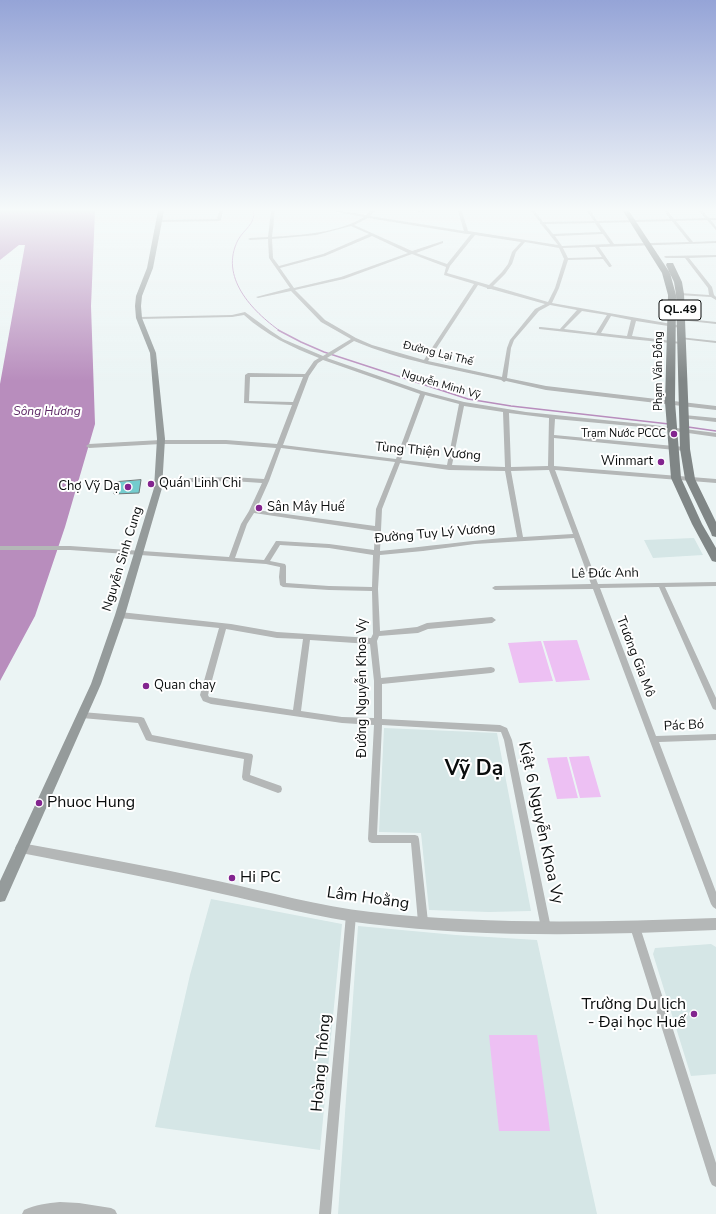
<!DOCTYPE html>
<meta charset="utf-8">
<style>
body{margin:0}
canvas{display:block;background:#ebf4f4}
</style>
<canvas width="716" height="1214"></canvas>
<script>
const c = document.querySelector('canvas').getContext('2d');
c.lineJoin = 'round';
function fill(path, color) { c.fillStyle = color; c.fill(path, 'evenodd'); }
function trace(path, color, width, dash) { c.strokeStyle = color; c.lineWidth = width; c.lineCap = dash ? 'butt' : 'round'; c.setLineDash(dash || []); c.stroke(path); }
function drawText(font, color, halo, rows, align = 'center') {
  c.font = font + ' "Nunito Sans",sans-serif'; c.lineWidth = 4; c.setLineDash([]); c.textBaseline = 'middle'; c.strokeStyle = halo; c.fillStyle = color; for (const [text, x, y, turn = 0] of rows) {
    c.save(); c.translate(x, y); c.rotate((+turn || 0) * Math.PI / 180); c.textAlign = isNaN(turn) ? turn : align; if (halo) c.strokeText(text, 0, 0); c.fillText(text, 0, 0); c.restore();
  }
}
const built = new Path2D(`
 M694 538 703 555 653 558 644 540Z
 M384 728 497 733 531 911 489 912 429 910 421 833 379 832Z
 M211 899 342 924 320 1150 155 1127 190 975Z
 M358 926 456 935 537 940 597 1214H338Z
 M711 944 716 947V1074L691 1076 653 954 655 948Z`);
const green = new Path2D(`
 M577 640 590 680 556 682 543 641Z
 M541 641 553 681 519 683 508 643Z
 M589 756 601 797 580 798 569 757Z
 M567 757 578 798 557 799 547 758Z
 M489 1035H537L550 1131H499Z`);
const water = new Path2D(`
 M0 211H95L91 306 95 424 65 527 35 616 0 681V384L25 245H19L0 260Z`);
const streamFar1 = new Path2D(`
 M254 211C255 225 244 229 238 240 219 277 252 311 280 331`);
const stream = new Path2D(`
 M278 330 301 342 324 352 468 399 511 406 669 424
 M688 427 716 431`);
const building = new Path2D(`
 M141 480 139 493 114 494 117 482Z`);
const minor = new Path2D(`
 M219 211H223L221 220 219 221 159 222 157 221 159 220 217 219Z
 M271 211H275L272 237C300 235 340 233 364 217L331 211H342L366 215 370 211H375L370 216 464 231 458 211H462L468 231 558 245 541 224H540V222L531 211H535L543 222 594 221 587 211H591L597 221 670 219 664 211H668L674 219 705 218 699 211H703L709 218H716V220H711L716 227V230L707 220 676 221 693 242 716 241V243L599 247 612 266 610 267H609L603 259 568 260 559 288 552 303 683 326V328H681L636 321 632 336 680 342H682V344L629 339 539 329V327H541L560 329 577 310 550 305 539 311 514 340 511 348 507 378 546 386 716 406V410L546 390 506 381 504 382 501 380C452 369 401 361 354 341L327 358 422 391 464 402 526 412 653 425 716 433V437L653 428 555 419 554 435 685 447 688 449 685 451 554 438V466L716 479V483L555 470 598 584 716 582V586L665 587 716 698V710L713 709 712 707 659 587 600 588 656 736 716 734V740L659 742 716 892V909L713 907 711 904 593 589 495 590 492 588 495 586 591 584 574 538 475 544 423 551 380 555 378 589 380 631 417 627 427 623 492 617 496 620 492 623 428 629 418 633 379 636 377 641 381 678 491 667 494 668 495 670 494 672 491 673 382 684V719L500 725 507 728 512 740 551 928 549 931 546 933 543 931 541 928 504 740 501 732 382 725 377 835H415L418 836 419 839 428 922 426 925 423 927 420 925 418 922 411 843H372L369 842 368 839 374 725 342 723 211 704 203 701 200 695 219 628 120 618 116 615 120 612 231 624 277 632 371 638 373 634 372 591 329 590 283 587 280 585 279 577 280 567 266 564 70 550H0V546H70L229 557 241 524 249 511 262 483 232 481 159 483 156 481 159 479 232 477 264 479 276 448 226 444H161L89 448 86 446 89 444 161 440H226L277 444 292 405 244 403 245 375 248 373 305 374 314 361 319 358C291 347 266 335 244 315L232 317 139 319 137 318 139 317 232 315 245 312 271 331 283 339 323 356 351 339 321 322 291 291 258 298 256 297 290 288 269 258 268 239 250 240 248 239 250 238 268 237ZM368 218 467 234H471L447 264 416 253 443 243V241L412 251 354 225ZM672 221 689 242 614 244 599 223ZM595 223 601 232 553 234 545 224ZM351 226 369 234 323 254 279 266 273 258 272 239 316 235ZM603 234 610 244 562 246 555 236ZM475 235 521 242 512 252 508 264 502 272 489 285 447 273 450 266ZM372 236 408 253 341 277 294 288 280 268 325 256ZM525 242 559 248 564 259 555 288 548 302 493 286 505 274 512 264 516 252ZM595 247 602 257 568 258 563 248ZM412 254 446 267 444 275 474 284 424 360 372 345 356 338 325 320 295 290 344 279ZM478 285 487 288V289H491L545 304 535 309 510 340 507 348 502 377 428 361ZM582 311 607 315 596 333 564 329ZM611 316 631 320 627 336 601 333ZM323 360 420 394 396 459 283 445 309 376 318 363ZM250 377H303L293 402 249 401ZM425 395 459 404 447 465 401 460ZM464 406 503 412 505 467 452 465ZM509 413 549 418 548 466 511 467ZM281 448 395 462 376 509 375 526 256 510 269 481ZM400 463 449 470 505 471 517 537C471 540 426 547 380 551L382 509ZM549 470 573 534 523 537 511 471ZM254 513 375 531 374 550 329 544 278 541H276L264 560 235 558 247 524ZM280 545 329 548 373 555 372 587 329 586 286 583V566L285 564 270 561ZM226 629 277 638 303 639 293 710 209 697 208 695ZM310 640 370 644 374 681V718L342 717 301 711Z
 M413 211H426L424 212Z
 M716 255V257L689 258 712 287 714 295 716 297V300L711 297 678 295V294L680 293 709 295 708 288 685 258H666L664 257 665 256Z
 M678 318 716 322V324L680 320 678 319Z
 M679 337 716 341V343L681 339 679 338Z
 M684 415 716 418V422L682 418 681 417Z
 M82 712 141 717 144 718 152 735 252 754 253 756 250 775 281 786 282 789 281 792 278 793 243 780 242 777 244 759 149 741 146 740 138 723 82 718 79 717 78 715 79 713Z
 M351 910 354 912 356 915 331 1214H319L346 915 348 912Z
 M635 922 638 924 640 927 716 1163V1187L712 1185 710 1181 630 927 632 924Z
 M60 1202 79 1203 111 1208 115 1210 117 1214H22L24 1210C35 1205 47 1203 60 1202Z`);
const tertiary = new Path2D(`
 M21 843C87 855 153 867 218 881 269 892 319 906 371 912 485 925 601 922 716 918V930C601 935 485 938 370 924 319 918 269 904 218 893 153 878 87 866 21 853L17 852 15 848 17 844Z`);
const secondary = new Path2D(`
 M158 211H164L153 268 142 296 141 306 142 318 156 353 165 439 162 488 125 615 101 684 5 901 0 902V881L91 684 115 615 154 488 157 439 150 353 136 318 135 306 136 296 147 268Z`);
const primary = new Path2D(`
 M623 211H629L670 273 676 295 675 402 681 478 702 524 716 548V562L712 561 692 524 671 478 665 402 668 295 662 273Z
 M667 263H673L682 282 684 294 690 449 695 479 716 522V537L712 536 711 533 685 479 680 449 676 294 674 282 666 265Z`);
const markers = [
 [674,434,4,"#83248f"],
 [661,462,4,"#83248f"],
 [151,484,4,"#83248f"],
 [128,487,4,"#83248f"],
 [259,508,4,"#83248f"],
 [146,686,4,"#83248f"],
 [39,803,4,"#83248f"],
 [232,878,4,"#83248f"],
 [694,1014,4,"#83248f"]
];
const farStreetnames = [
 ["Đường Lại Thế",438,354,14],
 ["Phạm Văn Đồng",659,371,-90],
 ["Nguyễn Minh Vỹ",441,385,16]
];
const farPoinames = [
 ["Trạm Nước PCCC",666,434]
];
const shields = [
 [680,310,42]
];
const shieldNames = [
 ["QL.49",680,310]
];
const farWaternames = [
 ["Sông Hương",47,412]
];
const streetNames = [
 ["Tùng Thiện Vương",428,452,5],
 ["Đường Tuy Lý Vương",435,534,-5],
 ["Nguyễn Sinh Cung",123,559,-73],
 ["Lê Đức Anh",605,574,-1],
 ["Trương Gia Mô",635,657,69],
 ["Đường Nguyễn Khoa Vy",363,688,-90],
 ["Pác Bó",684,726,-3]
];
const poiNames = [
 ["Winmart",653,462,"right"],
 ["Quán Linh Chi",159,484],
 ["Chợ Vỹ Dạ",120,487,"right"],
 ["Sân Mây Huế",267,508],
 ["Quan chay",154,686]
];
const nearPoinames = [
 ["Phuoc Hung",47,803],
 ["Hi PC",240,878],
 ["Trường Du lịch",686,1005,"right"],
 ["- Đại học Huế",686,1023,"right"]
];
const nearStreetnames = [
 ["Kiệt 6 Nguyễn Khoa Vy",540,823,78],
 ["Lâm Hoằng",368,899,8],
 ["Hoàng Thông",322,1063,-85]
];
const townNames = [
 ["Vỹ Dạ",474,770]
];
fill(built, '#d5e6e6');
fill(green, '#edc0f3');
fill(water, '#b88dbd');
trace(streamFar1, '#b88dbd', 1);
trace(stream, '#b88dbd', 1.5);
fill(building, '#74ccce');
trace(building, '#6d7575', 1);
fill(minor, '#b4b7b7');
fill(tertiary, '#b4b7b7');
fill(secondary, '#959b9b');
fill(primary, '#808686');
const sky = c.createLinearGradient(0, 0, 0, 381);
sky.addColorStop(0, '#95a4d7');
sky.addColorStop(0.55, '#f6fafa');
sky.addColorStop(1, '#f6fafa00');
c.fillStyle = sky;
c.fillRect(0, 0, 716, 381);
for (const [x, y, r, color] of markers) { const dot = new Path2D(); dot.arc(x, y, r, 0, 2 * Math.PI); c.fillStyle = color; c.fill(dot); trace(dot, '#fff', 1.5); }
drawText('11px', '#0a0d0d', '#fff', farStreetnames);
drawText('11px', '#0a0d0d', '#fff', farPoinames, 'right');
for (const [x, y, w] of shields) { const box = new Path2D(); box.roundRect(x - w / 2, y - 10, w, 20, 3); c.fillStyle = '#fff'; c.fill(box); trace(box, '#0a0d0d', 1); }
drawText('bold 12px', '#0a0d0d', null, shieldNames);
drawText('italic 12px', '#5f2a67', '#fff', farWaternames);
drawText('13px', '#0a0d0d', '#fff', streetNames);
drawText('13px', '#0a0d0d', '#fff', poiNames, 'left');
drawText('16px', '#0a0d0d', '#fff', nearPoinames, 'left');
drawText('16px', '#0a0d0d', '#fff', nearStreetnames);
drawText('bold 21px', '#0a0d0d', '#fff', townNames);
</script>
